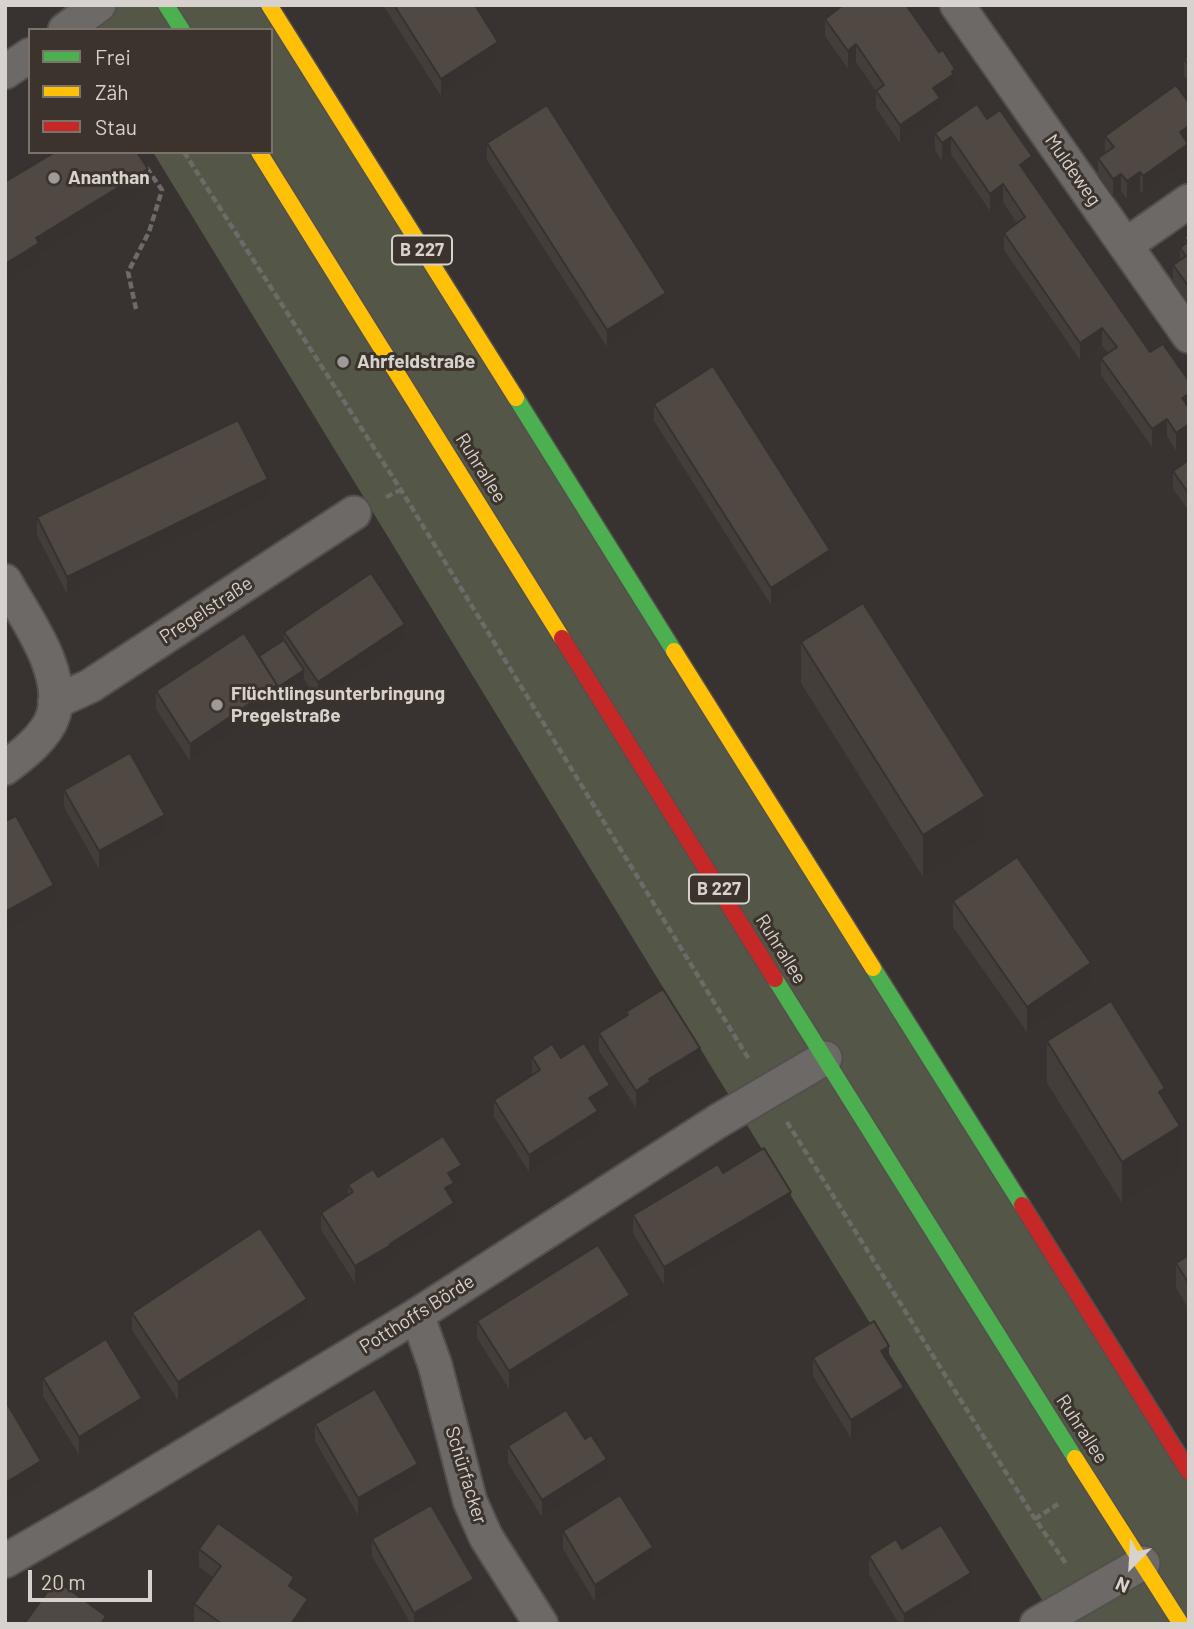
<!DOCTYPE html>
<meta charset="utf-8">
<style>
body{margin:0}
#map{position:relative;width:1194px;height:1629px;overflow:hidden;background:#383330;font-family:Barlow,sans-serif}
canvas{display:block}
.frame{position:absolute;inset:0;border:7px solid #d7d2cd;pointer-events:none}
.legend{position:absolute;left:28px;top:28px;width:245px;height:126px;box-sizing:border-box;background:#3b332c;border:2px solid #79736c;margin:0;padding:9px 12px;list-style:none;font-size:21px;color:#d7d2cd}
.legend li{display:flex;align-items:center;gap:14px;height:35px}
.legend b{width:35px;border:2px solid #79736c}
.north{position:absolute;left:1096px;top:1531px;width:70px;height:70px;-webkit-text-stroke:5px #3b332c;paint-order:stroke;rotate:204deg;font-size:19px;font-weight:700;line-height:28px;text-align:center;color:#d7d2cd}
.north::after{content:'';display:block;margin:auto;width:24px;height:32px;background:#d7d2cd;clip-path:polygon(50% 0,100% 100%,50% 72%,0 100%)}
.scale{position:absolute;left:28px;top:1570px;width:124px;height:32px;box-sizing:border-box;border:4px solid #d7d2cd;border-top:0;padding-left:9px;font-size:21px;line-height:24px;white-space:nowrap;color:#d7d2cd;-webkit-text-stroke:5px #3b332c;paint-order:stroke}
</style>
<div id="map">
<canvas width="1194" height="1629"></canvas>
<div class="frame"></div>
<ul class="legend">
<li><b style="height:9px;background:#4caf50"></b>Frei</li>
<li><b style="height:9px;background:#ffc107"></b>Zäh</li>
<li><b style="height:9px;background:#c62828"></b>Stau</li>
</ul>
<div class="north">N</div>
<div class="scale">20 m</div>
</div>
<script>
const c = document.querySelector('canvas').getContext('2d');
c.lineJoin = 'round';
function fill(path, color) { c.fillStyle = color; c.fill(path, 'evenodd'); }
function trace(path, color, width, dash) { c.strokeStyle = color; c.lineWidth = width; c.lineCap = dash ? 'butt' : 'round'; c.setLineDash(dash || []); c.stroke(path); }
function drawText(font, color, halo, rows, align = 'center') {
  c.font = font + ' Barlow,sans-serif'; c.lineWidth = 6; c.setLineDash([]); c.textBaseline = 'middle'; c.strokeStyle = halo; c.fillStyle = color; for (const [text, x, y, turn = 0] of rows) {
    c.save(); c.translate(x, y); c.rotate((+turn || 0) * Math.PI / 180); c.textAlign = isNaN(turn) ? turn : align; if (halo) c.strokeText(text, 0, 0); c.fillText(text, 0, 0); c.restore();
  }
}
const green = new Path2D(`
 M64 5H266L1189 1478V1624H1057L747 1125 153 152H271V30H79Z`);
const path = new Path2D(`
 M184 152 401 490 750 1061
 M136 309 128 272 149 232 162 190 146 167
 M386 497 401 490
 M787 1122 1035 1519 1067 1565
 M1035 1519 1058 1504`);
const street = new Path2D(`
 M957 5 1189 336
 M65 30 99 5
 M5 72 30 55
 M1126 245 1189 201
 M5 581C25 618 67 672 53 716 46 737 22 755 5 768
 M55 702 90 686 354 513
 M417 1315 435 1365 470 1501 486 1537 541 1624
 M5 1561 104 1504 417 1315 718 1121 825 1058
 M1037 1624 1143 1563`);
const fast = new Path2D(`
 M166 5 182 30
 M516 398 674 651
 M873 968 1022 1205
 M775 979 1075 1458`);
const slow = new Path2D(`
 M269 5 516 398
 M259 152 562 638
 M674 651 873 968
 M1075 1458 1181 1624`);
const jam = new Path2D(`
 M562 638 775 979
 M1022 1205 1189 1472`);
const wall = new Path2D(`
 M383 5H475L498 60 441 96Z
 M909 5V10L955 86 954 87V92L940 101V116L900 143 876 108V91L856 62 848 69 825 36V19Z
 M1189 56V82L1184 76V59Z
 M987 119 1032 173 1028 176 1150 352 1189 381V442L1176 451 1167 436 1152 447 1101 375V358L1108 353 1102 345 1080 360 1004 250V233L1017 223 1003 202 990 211 951 154 942 161 935 150V133Z
 M1105 136 1188 144V161L1143 194 1140 190 1127 199 1121 191 1113 197 1098 176V158L1105 153Z
 M487 143 666 310 607 347 487 160Z
 M1189 234V305L1173 282V265L1180 260V248L1184 245V237Z
 M654 404 830 568 771 605 654 421Z
 M1189 460V511L1173 489V471Z
 M268 497 67 594 37 535V517Z
 M284 632 405 642 318 700 304 679 277 697V702L190 761 156 709V691L259 656 284 640Z
 M801 642 985 837 923 877 801 683Z
 M64 790 165 832 99 869 64 807Z
 M953 901 1091 988 1027 1032 953 927Z
 M626 1012 700 1065 651 1096V1099L636 1108 599 1051V1033L626 1016Z
 M1047 1041 1165 1102 1180 1168 1122 1203 1047 1083Z
 M532 1057 561 1058 610 1102 597 1110 598 1129 529 1172 494 1117V1100L532 1075Z
 M723 1173 791 1209 664 1285 633 1233V1215Z
 M378 1177 462 1182 454 1187 453 1201 454 1221 391 1260V1263L355 1283 321 1230V1213L348 1196V1185Z
 M1189 1255V1310L1176 1288V1263Z
 M132 1313 307 1316 178 1400 132 1330Z
 M630 1313 509 1389 477 1338V1321Z
 M813 1358 889 1364 904 1405 851 1438 813 1376Z
 M43 1378 142 1415 79 1455 43 1396Z
 M315 1424 418 1481 358 1515 315 1441Z
 M508 1446 607 1477 542 1517 508 1463Z
 M563 1531 653 1565 595 1602 563 1549Z
 M372 1539 474 1596 426 1624H411L372 1556Z
 M199 1549 294 1590 308 1616 303 1624H197L194 1622V1604L213 1577 199 1567Z
 M902 1549 971 1591 917 1624H899L869 1574V1556Z`);
const shadedWall = new Path2D(`
 M498 42V60L441 96V79Z
 M856 44V62L848 69V51Z
 M955 69V86L954 87V92L940 101V116L900 143V125L933 88Z
 M1189 126 1188 161 1143 194V176L1180 132Z
 M951 137V154L942 161V143Z
 M1032 156V173L1020 182V165Z
 M148 169V187L39 253V261L5 282V264L36 238Z
 M1140 172V190L1127 199V181Z
 M1121 174V191L1113 197V179Z
 M1003 184V202L990 211V194Z
 M666 293V310L607 347V330Z
 M1102 328V345L1080 360V343Z
 M8 375V384L5 386V377Z
 M1189 394V411L1182 398Z
 M1167 419V436L1152 447V429Z
 M1189 424V442L1176 451V433Z
 M268 479V497L67 594V577Z
 M830 550V568L771 605V588Z
 M405 624V642L318 700V682Z
 M304 670V679L277 697V702L190 761V744L277 685Z
 M985 796V837L923 877V835Z
 M165 815V832L99 869V851Z
 M54 885V903L5 930V912Z
 M1091 963V988L1027 1032V1007Z
 M700 1048V1065L651 1096V1099L636 1108V1091L649 1079Z
 M610 1085V1102L589 1115V1098Z
 M1165 1088V1129L1159 1092Z
 M598 1111V1129L529 1172V1155Z
 M1180 1126V1168L1122 1203V1162Z
 M462 1165V1182L454 1187V1201L445 1206V1188L448 1173Z
 M791 1192V1209L664 1285V1267Z
 M454 1203V1221L391 1260V1263L355 1283V1266Z
 M630 1295V1313L509 1389V1371Z
 M307 1299V1316L178 1400V1382Z
 M889 1346V1363L881 1351Z
 M904 1387V1405L851 1438V1420Z
 M142 1398V1415L79 1455V1437Z
 M607 1459V1477L542 1517V1500Z
 M41 1461V1479L5 1501V1483Z
 M418 1464V1481L358 1515V1498Z
 M653 1547V1565L595 1602V1585Z
 M971 1573V1591L917 1624H904V1614Z
 M294 1577V1594L289 1586Z
 M474 1579V1596L426 1624H414V1613Z
 M308 1599V1616L303 1624H291Z`);
const building = new Path2D(`
 M394 5H475L498 42 441 79Z
 M843 5H906L939 52 943 50 955 69 952 72 954 74 933 88 940 98 900 125 876 91 884 85 856 44 848 51 825 19Z
 M1189 56V65L1184 59Z
 M1176 85 1189 103V126L1180 132 1188 144 1143 176 1140 172 1127 181 1121 174 1113 179 1098 158 1114 147 1105 136Z
 M977 104 987 119 1000 110 1032 156 1020 165 1150 352 1163 344 1189 381V394L1182 398 1189 408V424L1176 433 1167 419 1152 429 1101 358 1117 347 1102 328 1080 343 1004 233 1025 217 1003 184 990 194 951 137 942 143 935 133Z
 M547 105 666 293 607 330 487 143Z
 M55 152H137L148 169 36 238 39 243 5 264V191L6 190 5 188V182Z
 M1189 234V287L1173 265 1186 256 1180 248 1187 242 1184 237Z
 M713 366 830 550 771 588 654 404Z
 M238 420 268 479 67 577 37 517Z
 M1189 460V494L1173 471Z
 M371 573 405 624 318 682 284 632Z
 M863 603 985 796 923 835 801 642Z
 M244 633 277 685 190 744 156 691Z
 M284 640 304 670 277 688V685L259 656Z
 M130 753 165 815 99 851 64 790Z
 M16 816 54 885 5 912V821Z
 M1017 857 1091 963 1027 1007 953 901Z
 M663 989 700 1048 649 1079 651 1081 636 1091 599 1033 628 1015 626 1012Z
 M1111 1001 1165 1088 1159 1092 1180 1126 1122 1162 1047 1041Z
 M584 1043 610 1085 589 1098 598 1111 529 1155 494 1100 540 1070 532 1057 552 1044 561 1058Z
 M443 1136 462 1165 448 1173 454 1183 445 1188 454 1203 390 1244 391 1245 355 1266 321 1213 353 1192 348 1185 373 1169 378 1177Z
 M764 1148 791 1192 664 1267 633 1215 718 1164 723 1173Z
 M260 1228 307 1299 178 1382 132 1313Z
 M598 1245 630 1295 509 1371 477 1321Z
 M1189 1255V1284L1176 1263Z
 M874 1321 889 1346 881 1351 904 1387 851 1420 813 1358Z
 M106 1339 142 1398 79 1437 43 1378Z
 M375 1389 418 1464 358 1498 315 1424Z
 M5 1400 41 1461 5 1483Z
 M566 1410 585 1439 591 1435 607 1459 542 1500 508 1446Z
 M620 1495 653 1547 595 1585 563 1531Z
 M431 1505 474 1579 414 1613 372 1539Z
 M218 1523 294 1577 289 1586 308 1599 291 1624H222L194 1604 221 1566 199 1549Z
 M941 1525 971 1573 904 1614 869 1556 896 1539 902 1549Z
 M56 1580 106 1616 101 1624H24Z`);
const markers = [
 [54,178,7,"#9f9a96"],
 [343,362,7,"#9f9a96"],
 [217,705,7,"#9f9a96"]
];
const shields = [
 [422,250,60],
 [719,889,60]
];
const shieldNames = [
 ["B 227",422,250],
 ["B 227",719,889]
];
const streetNames = [
 ["Muldeweg",1073,170,55],
 ["Ruhrallee",481,468,58],
 ["Pregelstraße",206,610,-33],
 ["Ruhrallee",781,949,58],
 ["Potthoffs Börde",417,1314,-32],
 ["Ruhrallee",1082,1429,57],
 ["Schürfacker",466,1475,73]
];
const poiNames = [
 ["Ananthan",68,178],
 ["Ahrfeldstraße",357,362],
 ["Flüchtlingsunterbringung",231,694],
 ["Pregelstraße",231,716]
];
fill(green, '#545748');
trace(street, '#534f4c', 37);
trace(fast, '#534f4c', 19);
trace(slow, '#534f4c', 19);
trace(jam, '#534f4c', 19);
trace(path, '#6e6a67', 4.5, [7, 3.5]);
trace(street, '#6c6966', 33);
trace(fast, '#4caf50', 16);
trace(slow, '#ffc107', 16);
trace(jam, '#c62828', 16);
fill(wall, '#443e3a');
fill(shadedWall, '#37322f');
fill(building, '#4f4843');
trace(building, '#37322f', 2);
for (const [x, y, r, color] of markers) { const dot = new Path2D(); dot.arc(x, y, r, 0, 2 * Math.PI); c.fillStyle = color; c.fill(dot); trace(dot, '#3b332c', 2.5); }
for (const [x, y, w] of shields) { const box = new Path2D(); box.roundRect(x - w / 2, y - 14.5, w, 29, 5); c.fillStyle = '#3b332c'; c.fill(box); trace(box, '#d7d2cd', 2); }
drawText('bold 18px', '#d7d2cd', null, shieldNames);
drawText('19px', '#d7d2cd', '#3b332c', streetNames);
drawText('bold 19px', '#d7d2cd', '#3b332c', poiNames, 'left');
</script>
